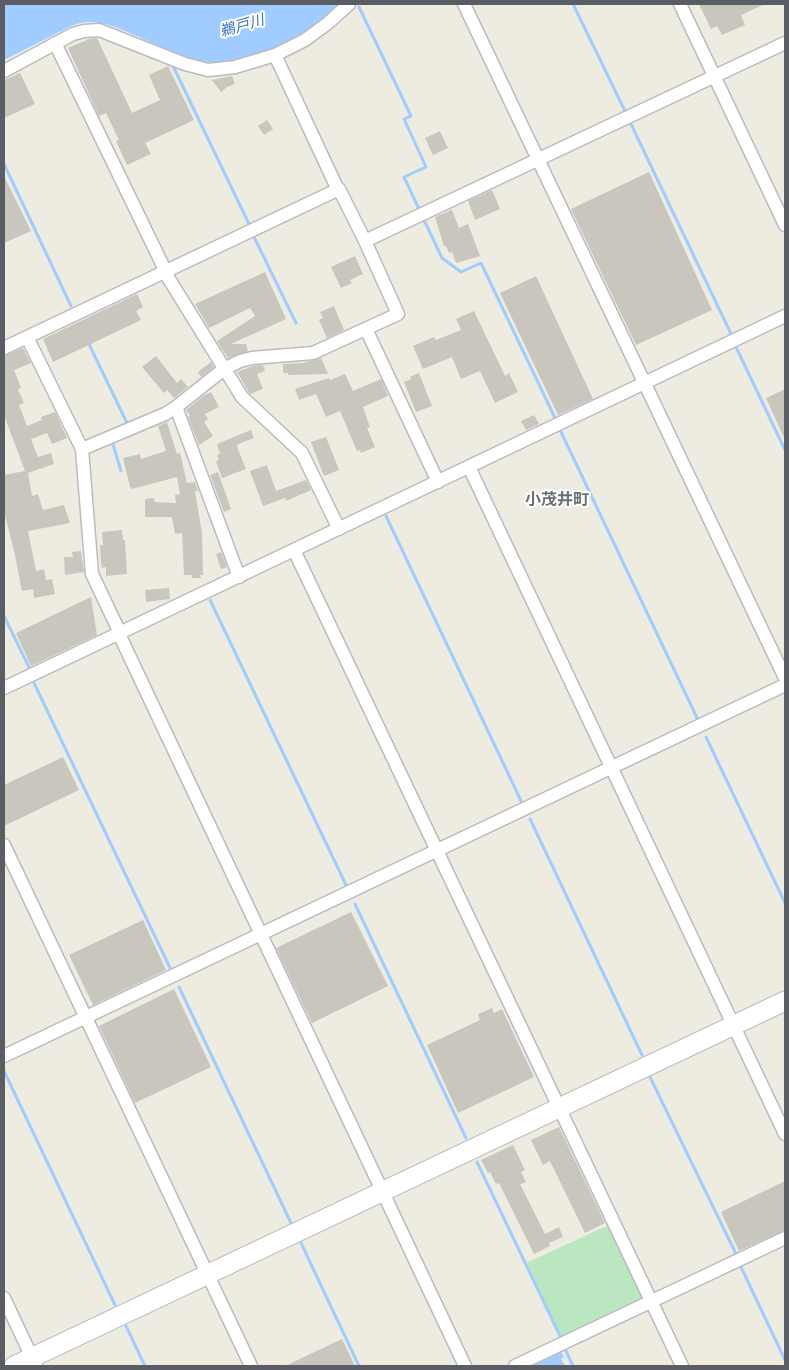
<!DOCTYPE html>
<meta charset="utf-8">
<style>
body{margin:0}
#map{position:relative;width:789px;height:1370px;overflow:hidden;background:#eeece1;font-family:Inter,sans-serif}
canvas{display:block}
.frame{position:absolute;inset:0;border:5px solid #5a5d63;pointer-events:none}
</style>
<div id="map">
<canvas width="789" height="1370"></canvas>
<div class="frame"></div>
</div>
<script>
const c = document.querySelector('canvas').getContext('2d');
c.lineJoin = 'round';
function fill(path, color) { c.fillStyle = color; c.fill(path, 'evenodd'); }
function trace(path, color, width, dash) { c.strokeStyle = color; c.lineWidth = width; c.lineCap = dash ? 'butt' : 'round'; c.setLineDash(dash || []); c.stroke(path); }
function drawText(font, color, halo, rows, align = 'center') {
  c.font = font + ' Inter,"Noto Sans JP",sans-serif'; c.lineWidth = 4; c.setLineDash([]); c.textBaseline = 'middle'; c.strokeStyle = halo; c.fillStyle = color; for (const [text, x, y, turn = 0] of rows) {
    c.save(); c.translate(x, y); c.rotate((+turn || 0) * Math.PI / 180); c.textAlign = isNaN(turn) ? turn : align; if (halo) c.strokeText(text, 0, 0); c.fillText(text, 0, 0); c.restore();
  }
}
const green = new Path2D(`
 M609 1225 644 1300 561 1338 526 1263Z`);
const water = new Path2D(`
 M4 4H342C312 32 251 69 209 62 184 59 159 46 137 36 115 27 94 16 71 26L4 60Z
 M785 690V693L267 939 266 936Z
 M561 1352 564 1357 561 1359 565 1366H533Z`);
const stream = new Path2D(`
 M573 4 625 111
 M359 7 411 116 404 119 426 167 404 177 418 207
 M173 66 249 224
 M630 122 731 334
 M4 164 71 306
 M424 220 442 258 461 272 481 263 555 418
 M254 237 296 323
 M88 342 127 423
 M736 347 785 450
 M561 432 699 722
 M112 441 121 471
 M386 516 523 805
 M210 600 347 887
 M4 616 29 667
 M34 683 172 972
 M706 737 785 903
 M530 819 642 1055
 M355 904 466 1138
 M179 987 291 1223
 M4 1071 115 1305
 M650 1077 737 1256
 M477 1162 561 1338
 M301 1243 359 1366
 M740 1265 785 1360
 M126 1326 145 1366
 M565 1349 573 1366`);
const building = new Path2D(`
 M699 4H765L741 15 745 25 722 35 717 26 711 29Z
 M97 38 132 113 160 100 149 75 168 66 194 120 145 143 151 154 127 165 116 141 119 140 106 113 99 116 68 48 89 39Z
 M20 73 35 104 4 118V80Z
 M232 76 235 84 227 87 221 92 212 80Z
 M267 120 273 129 264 135 258 126Z
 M440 131 448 148 433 155 425 138Z
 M649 172 712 310 636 345 571 209Z
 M4 176 31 231 4 243Z
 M492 190 500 209 475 220 468 201Z
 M452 210 459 228 468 224 480 256 456 263 452 252 449 253 446 246H444L435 217Z
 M355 256 363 274 350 280 352 283 341 288 331 267Z
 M265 272 286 319 231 344H246L248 351 228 358 217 341 255 316 250 308 209 328 195 304Z
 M536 276 593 399 558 415 500 293Z
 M137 294 143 307 136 311 141 320 53 362 43 339Z
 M334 306 344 330 327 338 319 320 323 318 320 312Z
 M474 311 505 376 509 373 518 392 495 403 480 371 461 379 452 357 423 369 413 346 434 337 436 340 461 330 456 319Z
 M23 348 31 363 14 370 21 388 18 389 24 403 19 405 27 426 42 420 41 417 55 412 67 438 52 444 47 433 31 439 38 457 51 453 54 464 28 473 32 496 38 494 43 510 64 505 70 523 28 531 36 571 44 569 46 580 52 579 55 594 34 598 33 589 22 591 15 555 4 511V475L25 471 4 415V356Z
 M156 356 177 383 181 379 188 387 174 398 167 390 164 393 142 367Z
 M321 358 328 374 288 375V373H283V364L303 363Z
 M211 362 214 367 201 377 198 372Z
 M263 365 265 371 257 374 263 389 250 394 237 372 253 366Z
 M419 373 432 406 416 412 404 382 411 379 410 377Z
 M345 374 353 391 381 379 388 396 363 407 370 427 367 428 375 447 361 453 360 450 357 451 340 411 326 417 316 394 299 400 295 389 329 378 330 380Z
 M785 389V440L766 398Z
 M211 392 219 407 205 414 208 419 204 422 213 436 199 445 188 417 190 416 186 410 203 396Z
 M534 415 539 424 526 430 521 421Z
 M167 422 177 454 180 453 187 483 195 482 198 491H195L202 533 203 575H200L201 578H192V575H184L182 533 175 534 172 517H145V499L154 498 155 502 176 503 175 495 180 494 177 477 132 489 131 487H130L123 458 140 454 141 459 166 451 158 426Z
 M251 430 254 438 238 444 237 447 246 469 222 478 216 461 219 460 217 455 220 454 217 444Z
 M326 437 339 470 324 476 311 442Z
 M267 465 276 491 306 480 311 490 286 501 285 498 263 506 250 471Z
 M218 472 231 509 224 512 210 475Z
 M122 530 123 540H125L127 574 106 576V567L102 568 101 563 100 545H103L102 532Z
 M81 551 84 572 65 575 64 557H73L72 552Z
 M221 552 227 567 221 569 216 554Z
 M169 588 170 599 146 602 145 590Z
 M91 597 97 635 31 666 16 633Z
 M63 757 79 790 4 826V785Z
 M351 912 388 986 312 1023 276 948Z
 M143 920 166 970 93 1005 69 955Z
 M174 989 211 1067 135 1103 99 1026Z
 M492 1008 494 1013 502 1009 534 1077 458 1113 427 1045 480 1020 478 1014Z
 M559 1127 605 1223 585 1233 550 1161 543 1165 531 1140Z
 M513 1145 525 1170 521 1172 526 1182 520 1184 545 1234 559 1227 563 1237 549 1243 550 1246 534 1254 499 1183 496 1184 490 1172 488 1173 481 1160Z
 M785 1181V1230L739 1251 721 1212Z
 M342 1339 355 1366H285Z`);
const street = new Path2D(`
 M464 4 785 678
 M680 4 785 225
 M55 43 165 270
 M275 55 338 190
 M4 71 73 34 84 31 99 30 185 64 208 70 218 69 235 67 275 55 305 40 328 23 349 4
 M164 271 242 397 302 453 339 529
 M366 329 438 482
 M27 337 82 449 92 574 120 633
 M4 348 339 189 365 241 785 43
 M176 407 239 577
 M82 449 165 414 176 407 224 369 240 361 252 358 313 353 398 314 365 241
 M469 467 785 1134
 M294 550 682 1366
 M119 634 465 1366
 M4 688 785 316
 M4 845 251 1366
 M4 1056 785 685
 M4 1298 36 1366
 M515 1366 785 1238`);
const secondary = new Path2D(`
 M14 1366 785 1001`);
const waterNames = [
 ["鵜戸川",242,26,-16]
];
const quarterNames = [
 ["小茂井町",557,500]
];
fill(green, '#bbe7c0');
fill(water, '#a0ccff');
trace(stream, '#a0ccff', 3);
fill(building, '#c9c6be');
trace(street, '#b9bbc1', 15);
trace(secondary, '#babdc4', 21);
trace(street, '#fff', 12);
trace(secondary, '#fff', 19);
drawText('italic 15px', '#3b72ca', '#fff', waterNames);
drawText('bold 16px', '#6b6f75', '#fff', quarterNames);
</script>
